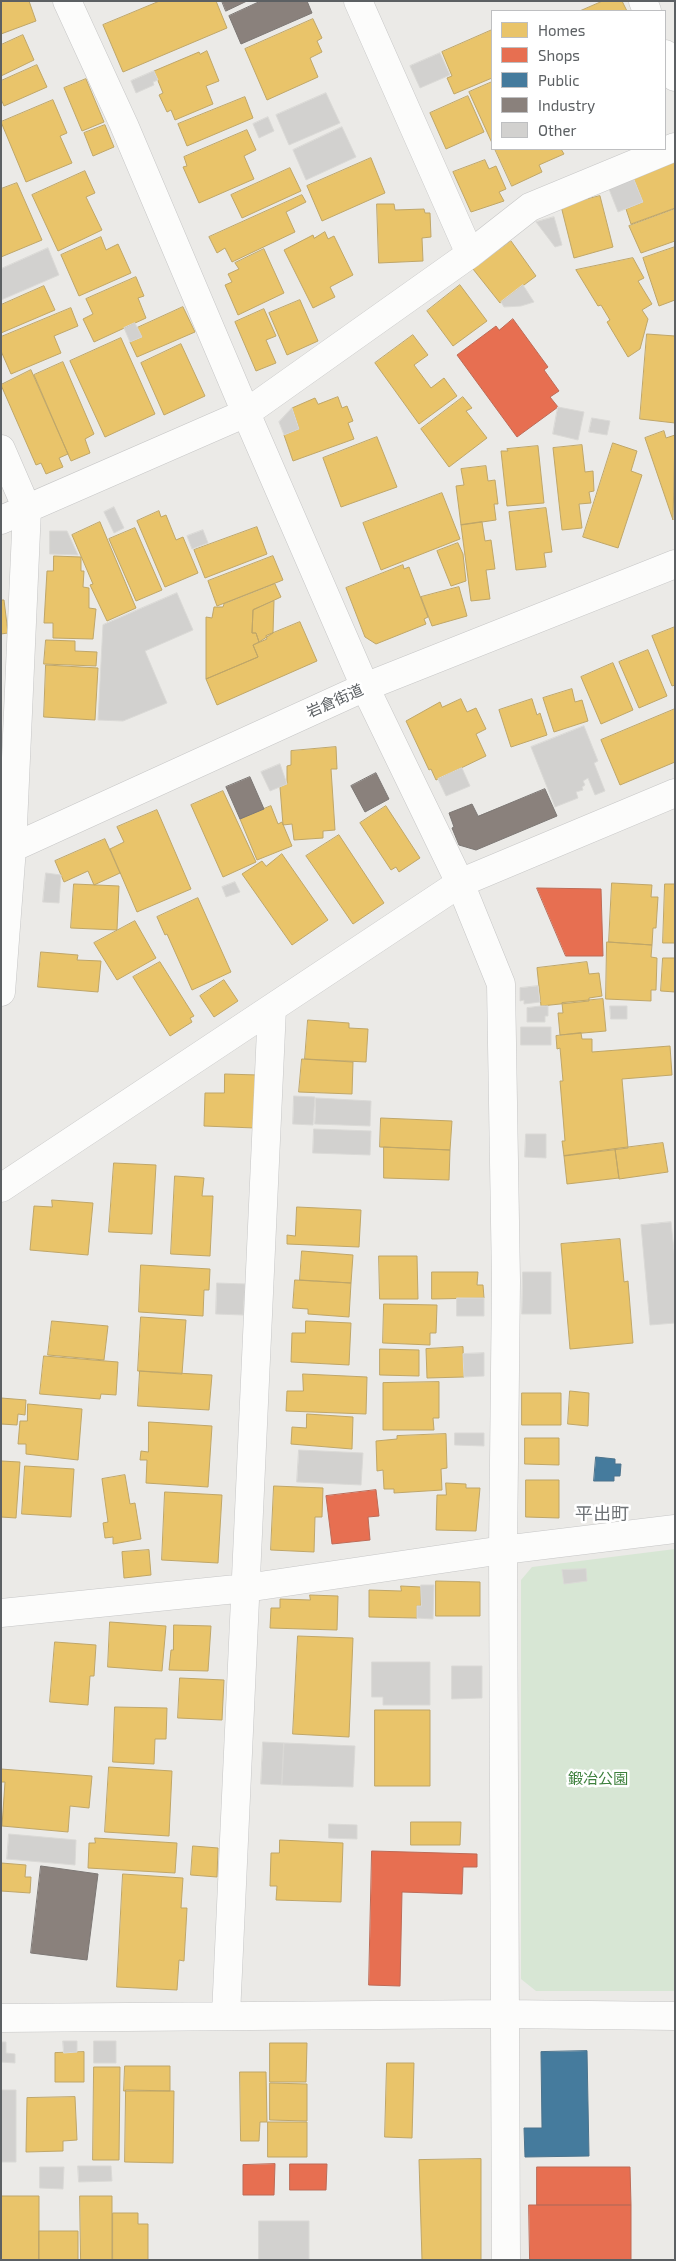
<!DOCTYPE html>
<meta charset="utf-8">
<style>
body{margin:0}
#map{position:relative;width:676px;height:2261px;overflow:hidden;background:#ebeae7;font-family:"Exo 2",sans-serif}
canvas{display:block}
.frame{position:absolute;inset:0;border:2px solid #5c6063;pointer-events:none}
.legend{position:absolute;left:491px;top:10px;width:175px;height:140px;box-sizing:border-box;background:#fff;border:1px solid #bebfc1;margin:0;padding:6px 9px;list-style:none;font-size:15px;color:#5c6063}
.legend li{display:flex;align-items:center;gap:10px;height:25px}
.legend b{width:25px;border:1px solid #bebfc1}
</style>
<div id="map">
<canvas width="676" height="2261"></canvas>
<div class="frame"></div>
<ul class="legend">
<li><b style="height:14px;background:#e9c46a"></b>Homes</li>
<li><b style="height:14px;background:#e76f51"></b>Shops</li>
<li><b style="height:14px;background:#457b9d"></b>Public</li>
<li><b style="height:14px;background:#8a817c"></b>Industry</li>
<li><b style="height:14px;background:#d2d1cf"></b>Other</li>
</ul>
</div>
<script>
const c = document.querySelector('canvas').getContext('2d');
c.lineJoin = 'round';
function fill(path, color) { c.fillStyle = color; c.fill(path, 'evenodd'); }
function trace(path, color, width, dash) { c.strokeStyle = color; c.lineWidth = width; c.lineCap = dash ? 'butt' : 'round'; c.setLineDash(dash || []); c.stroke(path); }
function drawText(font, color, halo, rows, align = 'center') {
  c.font = font + ' "Exo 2","Noto Sans JP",sans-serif'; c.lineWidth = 5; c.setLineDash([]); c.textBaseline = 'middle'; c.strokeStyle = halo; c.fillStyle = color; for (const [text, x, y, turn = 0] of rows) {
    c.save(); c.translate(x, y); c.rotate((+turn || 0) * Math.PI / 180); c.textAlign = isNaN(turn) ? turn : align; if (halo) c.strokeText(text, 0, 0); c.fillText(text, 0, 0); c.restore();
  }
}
const green = new Path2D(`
 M675 1549V1991H536L521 1979V1580L532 1567Z`);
const homes = new Path2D(`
 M1 1H29L36 21 1 34Z
 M160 1H216L227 28 123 72 103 25Z
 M603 1H622L627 11H580Z
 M313 19 322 38 317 41 322 52 310 58 318 77 267 100 245 49Z
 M492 30V78L454 94 447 78 452 76 442 52Z
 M23 35 34 60 1 76V45Z
 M207 51 219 81 206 86 213 104 175 120 171 110 167 112 159 95 163 93 154 71 199 52 200 54Z
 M37 65 47 87 4 106 1 99V81Z
 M86 79 104 122 82 131 64 88Z
 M492 82V143L469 92Z
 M468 96 484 132 446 149 430 113Z
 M245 97 253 118 187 146 178 124Z
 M53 100 67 133 60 136 72 163 26 182 1 122Z
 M105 125 114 147 93 156 84 133Z
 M247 130 256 150 244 156 254 179 199 203 183 167 187 166 184 157Z
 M495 149H561L564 154 539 165 542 172 512 186Z
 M371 158 385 193 322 221 307 186Z
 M485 160 489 169 496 166 506 189 499 192 504 201 471 212 453 172Z
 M675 162V208L631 224 626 209 643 202 633 177Z
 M290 168 301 191 242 218 231 195Z
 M85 171 95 193 86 197 102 230 58 251 32 195Z
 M17 183 42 240 1 257V189Z
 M302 195 306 202 286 212 295 232 232 262 225 248 217 253 209 237Z
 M600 196 613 247 574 258 561 206Z
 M377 204H394L395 210 424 209 425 213H430L431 237 422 238 423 261 379 263Z
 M675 209V241L641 253 629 226Z
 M325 232 328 239 334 236 353 275 330 287 335 297 313 308 284 250 313 235 314 238Z
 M101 237 106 250 118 244 131 273 79 296 61 255Z
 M511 241 536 276 500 303 473 269Z
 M675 247V300L659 306 643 258Z
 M264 249 284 293 238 315 225 285 232 282 228 274 239 269 235 263Z
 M633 258 644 278 638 281 652 304 642 310 648 319 640 349 628 357 607 322 610 320 601 305 598 306 576 270Z
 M136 277 144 296 138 298 146 318 94 342 83 319 93 314 86 299Z
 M460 285 487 321 453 346 427 311Z
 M44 286 55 310 1 333V305Z
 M300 300 318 341 287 355 269 313Z
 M183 307 195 332 137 357 130 342 142 337 137 328Z
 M71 308 78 326 54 336 61 353 11 374 1 351V337Z
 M264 309 276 336 266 340 276 363 256 371 235 322Z
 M647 334 675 336V423L640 419Z
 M413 335 428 355 414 365 431 388 444 378 457 396 419 424 375 363Z
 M121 338 155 414 105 437 70 361Z
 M181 344 205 396 164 415 141 363Z
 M63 362 94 434 85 439 90 453 71 461 34 375Z
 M31 370 68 454 59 458 63 467 46 474 41 463 36 465 1 385Z
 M338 397 342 408 347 406 353 421 348 423 354 439 293 461 284 435 299 429 292 408 315 398 318 404Z
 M463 397 472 408 466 411 487 438 449 467 421 429Z
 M664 431 666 438 675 435 673 520 645 438Z
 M377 437 397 487 341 507 323 458Z
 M613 443 637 451 631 471 642 475 618 548 583 537Z
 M582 445 585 472 593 471 594 491 589 492 591 503 579 504 582 528 562 530 553 448Z
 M538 446 544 503 507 506 501 451H508L507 449Z
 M486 466 488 481 495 480 498 504H494L496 520 461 525 456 486 464 485 461 469Z
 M442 493 460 539 381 570 363 523Z
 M546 508 552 552 544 553 546 567 516 570 509 512Z
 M159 511 161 517 166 515 176 540 183 537 198 573 165 587 137 521Z
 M100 522 136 608 107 621 90 585 93 584 72 535Z
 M482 522 485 541 491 540 495 569 486 570 490 599 471 601 461 525Z
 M257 527 267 554 205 578 194 550Z
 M135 528 162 590 136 601 109 539Z
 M458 543 463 554 466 581 451 586 437 551Z
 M54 556 81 557V571H84L83 587 89 588V608L96 609 93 639 53 638V623H44L47 571H53Z
 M273 556 283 580 217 606 208 581Z
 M403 565 404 569 409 567 428 617 424 619 426 624 376 644 365 637 346 588Z
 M275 584 281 597 253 610 252 633H256L259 642 253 645 258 657 206 679V617L212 618 214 607H223L224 604Z
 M459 587 467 616 432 626 421 597Z
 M1 600H4L8 633 1 634Z
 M274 601 273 633 259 642 256 633H252L253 610Z
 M300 622 317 661 217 705 206 679 258 657 253 645 267 639 266 636Z
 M675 627V685L672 686 652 636Z
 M46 640 75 641V651L97 652 96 666 44 664Z
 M648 650 667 696 639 708 619 662Z
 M613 663 633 710 601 724 581 677Z
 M46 665 98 668 95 720 44 717Z
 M572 689 575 702 582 700 588 721 554 732 543 698Z
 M461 699 467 712 476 708 486 729 476 734 486 756 436 780 431 769 429 770 406 721 440 702 442 707Z
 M532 699 537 715 540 713 547 735 511 747 499 710Z
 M675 709V762L620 785 601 740Z
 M336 747 337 769H331L335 830 323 831V838L294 840 292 824 283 825 280 787 287 784V766L291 765V751Z
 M223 791 256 862 223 877 191 805Z
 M271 806 278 824 282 822 292 846 257 860 240 819Z
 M386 806 420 858 399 872 396 867 391 870 360 823Z
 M157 810 191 889 137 912 110 849 124 842 117 827Z
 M339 835 384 903 353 924 306 856Z
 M105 839 120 873 94 885 88 871 64 882 55 861Z
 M282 854 328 920 292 945 242 874 262 861 266 866Z
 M612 883 652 885 651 897H658L656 928H653L652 945 609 942Z
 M74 884 119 886 117 930 71 928Z
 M665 884H675V943H663Z
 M198 898 231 972 192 990 167 934 165 935 157 917Z
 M135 921 156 958 117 980 94 943Z
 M607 942 652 945 651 957 657 958 656 990H651V1001L606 999Z
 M41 952 78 955 77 960 101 961 98 992 38 987Z
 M663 958H675V992L661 991Z
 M160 962 194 1016 190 1018 192 1022 170 1036 133 977Z
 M587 962 589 974 599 973 602 996 589 998V1001L541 1006 537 968Z
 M224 980 238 1001 214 1017 200 996Z
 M603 999 606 1031 560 1035 558 1013H563L562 1003Z
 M308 1020 349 1023V1028L368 1029 366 1062 305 1059Z
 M581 1033 582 1039H592V1052L670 1046 672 1075 622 1079 628 1148 564 1156 562 1141H565L560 1081H563L560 1048 557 1049 556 1036Z
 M302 1059 353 1062 352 1094 299 1092Z
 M225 1074 258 1075 255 1128 204 1126 205 1093H224Z
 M381 1118 452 1121 450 1150 380 1147Z
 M663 1143 668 1172 619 1179 615 1149Z
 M384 1147 450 1150 449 1180 384 1178Z
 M615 1149 619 1178 567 1184 564 1156Z
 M114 1163 156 1165 152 1234 109 1232Z
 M175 1176 204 1178 202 1196H213L210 1256 171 1254Z
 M52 1200 93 1203 88 1255 30 1250 34 1206 52 1207Z
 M297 1207 361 1210 359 1247 287 1244V1235L295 1236Z
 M620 1239 624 1282 628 1281 633 1343 570 1349 561 1244Z
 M302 1251 353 1255 351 1283 300 1280Z
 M379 1256H417L418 1299H380Z
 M141 1265 210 1269 209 1290H204L203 1316 139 1312Z
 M432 1272H478L477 1285H483L484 1298 432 1299Z
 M295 1280 351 1283 349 1317 308 1314V1309L293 1308Z
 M384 1304 437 1305 436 1333H430V1345L383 1343Z
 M141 1317 186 1320 182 1374 138 1371Z
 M52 1321 108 1326 104 1360 48 1355Z
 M306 1321 351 1323 349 1365 291 1362 292 1333H305Z
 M463 1347 464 1377 427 1378 426 1349Z
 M380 1349 419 1350V1376L380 1375Z
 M44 1356 118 1362 116 1395 101 1394 100 1399 40 1394Z
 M140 1371 212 1375 209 1410 138 1406Z
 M303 1374 367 1377 366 1414 286 1411 287 1391H303Z
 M439 1382V1418H433L434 1430H383V1383Z
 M570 1391 589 1393 588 1426 568 1424Z
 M522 1393H561V1425H522Z
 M1 1398 26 1400 25 1415 18 1414 17 1425 1 1424Z
 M28 1404 82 1409 78 1460 26 1454V1444H18L20 1421H27Z
 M307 1414 353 1417 352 1449 291 1444 292 1427 306 1428Z
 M149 1422 212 1426 208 1487 146 1483 147 1460H140L141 1451 148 1452Z
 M446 1434 447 1468 441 1469 442 1490 394 1493V1489H384L383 1470 377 1471 376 1441 397 1439V1436Z
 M525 1438H559V1465L525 1464Z
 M1 1461 20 1462 16 1518 1 1517Z
 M25 1466 74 1469 71 1517 22 1514Z
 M125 1475 130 1504 135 1503 141 1539 113 1544V1537L105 1538 103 1523 108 1522 102 1479Z
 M526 1480H559V1518L526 1517Z
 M446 1483 466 1484V1488H480L476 1531 436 1530 437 1495H446Z
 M274 1486 323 1488 322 1517H315L314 1552 271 1550Z
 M165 1492 222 1495 218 1563 162 1560Z
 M149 1550 151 1575 124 1578 122 1552Z
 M436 1581 480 1582V1616H436Z
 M401 1586 421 1587V1606H417V1618L369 1617V1590L401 1591Z
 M310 1595 338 1596 337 1630 270 1628 271 1608H280V1599L310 1600Z
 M110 1622 166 1626 162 1671 108 1667Z
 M174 1625 211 1626 208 1671 169 1670 171 1650H173Z
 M298 1636 353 1638 349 1737 293 1734Z
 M55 1642 96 1645 94 1676H90L88 1705 50 1702Z
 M180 1678 224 1680 222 1720 178 1718Z
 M115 1707 167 1708 166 1739H155L154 1764 113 1762Z
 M375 1710H430V1786H375Z
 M109 1767 172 1771 169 1836 105 1832Z
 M1 1769 92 1776 89 1808 70 1806 68 1832 2 1826 5 1782H1Z
 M411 1822H461L460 1845H411Z
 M95 1838 177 1843 175 1873 88 1868 89 1843H95Z
 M280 1840 343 1843 341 1902 276 1900 277 1886H270L271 1853H279Z
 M193 1846 218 1848 217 1877 191 1875Z
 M1 1863 26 1865 25 1877H31L30 1893 1 1891Z
 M123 1874 183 1878 181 1908H187L184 1961 179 1960 177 1990 117 1987Z
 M270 2043H307L306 2082H270Z
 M84 2052V2082H55V2053Z
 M387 2063H414L412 2138 385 2137Z
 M125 2066H170V2091H124Z
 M94 2067H120L119 2160H93Z
 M240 2072H266L267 2122H260L259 2141H241Z
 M270 2083 307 2084V2121L270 2120Z
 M126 2090 174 2091 173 2163 125 2162Z
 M75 2097 77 2140 63 2141V2151L26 2152 27 2098Z
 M268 2122H307V2157H268Z
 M481 2159V2260H422L419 2160Z
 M1 2196H39V2260H1Z
 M80 2196H112V2260H81Z
 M113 2213H138V2224H148V2260H113Z
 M39 2231H78V2260H39Z`);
const shops = new Path2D(`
 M513 319 548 367 544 370 559 391 550 397 558 407 517 437 457 355 496 326 499 330Z
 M537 888 601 889 603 956H566Z
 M376 1490 379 1516 368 1517 370 1540 332 1544 326 1496Z
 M372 1851 477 1854V1867H463L462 1894 402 1892 400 1986 369 1985Z
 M275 2164 274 2195H243V2165Z
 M290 2164H327L326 2190H290Z
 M537 2167H630L631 2205H537Z
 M529 2205H631V2260H530Z`);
const public = new Path2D(`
 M596 1457 615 1459V1464H621L620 1476H614V1481H594Z
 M587 2051 589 2156 525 2157 524 2128H542L541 2052Z`);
const industry = new Path2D(`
 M222 1H247L226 11Z
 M261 1H307L312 13 241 44 229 16Z
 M376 773 389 799 365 812 351 786Z
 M250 777 264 809 240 819 226 787Z
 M545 789 557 816 476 850 459 845 452 828 454 827 449 813 472 804 478 816Z
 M41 1866 98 1874 87 1960 31 1953Z`);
const building = new Path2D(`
 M440 53 450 75 420 88 410 66Z
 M154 71 158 80 153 82 154 85 136 93 131 81Z
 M326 93 340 123 289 145 276 115Z
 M268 117 274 131 259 138 253 124Z
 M342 127 356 157 306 180 293 150Z
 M633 177 643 202 618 212 607 184Z
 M554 217 562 245 555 247 536 222Z
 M48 248 59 275 1 300V269Z
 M523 285 534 302 521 306 504 307 501 302Z
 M135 323 142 337 130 342 124 328Z
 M558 407 584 412 578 440 553 434Z
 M292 408 299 429 284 435 279 422Z
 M592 418 610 421 607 435 589 432Z
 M114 507 124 528 114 533 104 512Z
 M203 530 208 543 192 549 187 536Z
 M50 531H67L78 555 50 554Z
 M177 593 193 630 145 651 167 703 123 721 98 720 103 625Z
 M584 726 598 761 594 763 605 791 595 795 588 778 583 781 585 785 582 787 583 790 576 792 578 798 555 807 531 747Z
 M280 764 287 784 270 791 261 772Z
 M462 768 470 786 446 796 438 779Z
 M46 873 61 875 59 903 43 902Z
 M235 882 240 892 226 897 222 887Z
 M538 986 540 1002 524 1004V1000L520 1001V988Z
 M541 1006H548V1016H545V1022H527V1008Z
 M610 1006H627V1019H611Z
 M521 1027H551V1045H521Z
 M294 1096 315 1097 313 1125 293 1124Z
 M316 1098 371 1101 370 1126 315 1124Z
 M314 1129 371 1131 370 1155 313 1153Z
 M526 1134H546V1158L525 1157Z
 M671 1222 675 1260V1323L650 1325 641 1225Z
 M523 1272H551V1314H522Z
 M217 1283 245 1284 243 1315 216 1314Z
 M457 1298H484V1316H457Z
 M484 1353V1376L464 1377 463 1354Z
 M455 1433H484V1446L455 1445Z
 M299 1450 363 1453 361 1485 297 1482Z
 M586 1569 587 1581 564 1584 562 1570Z
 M421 1585H434L433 1619 417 1618V1606H421Z
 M372 1662H430V1705H383V1697H372Z
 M452 1666H482V1698L452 1699Z
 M263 1742 284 1743 282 1785 261 1784Z
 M284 1743 355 1746 353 1787 282 1785Z
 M329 1824 357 1825V1839L329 1838Z
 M9 1834 76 1840 75 1865 7 1859Z
 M63 2041H77V2052L64 2053Z
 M94 2041H116V2063H94Z
 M1 2042H6V2053L15 2054V2063L1 2062Z
 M1 2090H16V2162H1Z
 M78 2166H111L112 2181 79 2182Z
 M40 2167H64L63 2189 40 2188Z
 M259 2221H309V2260H259Z`);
const minor = new Path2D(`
 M67 1 124 125 246 413 365 687 460 883 501 984 506 1281 503 1550 506 2260
 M358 1 470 254
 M643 1 647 11
 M665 54 675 77
 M1 449 27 509 12 848 1 853
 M1 520 246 413 470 254 530 207 675 147
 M1 1188 460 883 675 793
 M1 1613 246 1588 503 1550 675 1529
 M226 2015C242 1680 254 1344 272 1008
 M1 2018 503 2014 675 2016`);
const tertiary = new Path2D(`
 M1 992 12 848 365 687 675 564`);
const streetNames = [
 ["岩倉街道",335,701,-24]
];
const parkNames = [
 ["鍛冶公園",598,1779]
];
const quarterNames = [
 ["平出町",602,1514]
];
fill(green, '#d7e6d4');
fill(homes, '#e9c46a');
trace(homes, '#bfa668', 1);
fill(shops, '#e76f51');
trace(shops, '#bd6a56', 1);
fill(public, '#457b9d');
trace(public, '#4c738c', 1);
fill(industry, '#8a817c');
trace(industry, '#7c7774', 1);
fill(building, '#d2d1cf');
trace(building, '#dad9d6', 1);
trace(minor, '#c6c6c6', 29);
trace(tertiary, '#c6c6c6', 29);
trace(minor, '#fcfcfb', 28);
trace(tertiary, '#fcfcfb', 28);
drawText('15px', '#5c6063', '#fff', streetNames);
drawText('15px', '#3f813e', '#fff', parkNames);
drawText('18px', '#6e7275', '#fff', quarterNames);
</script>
